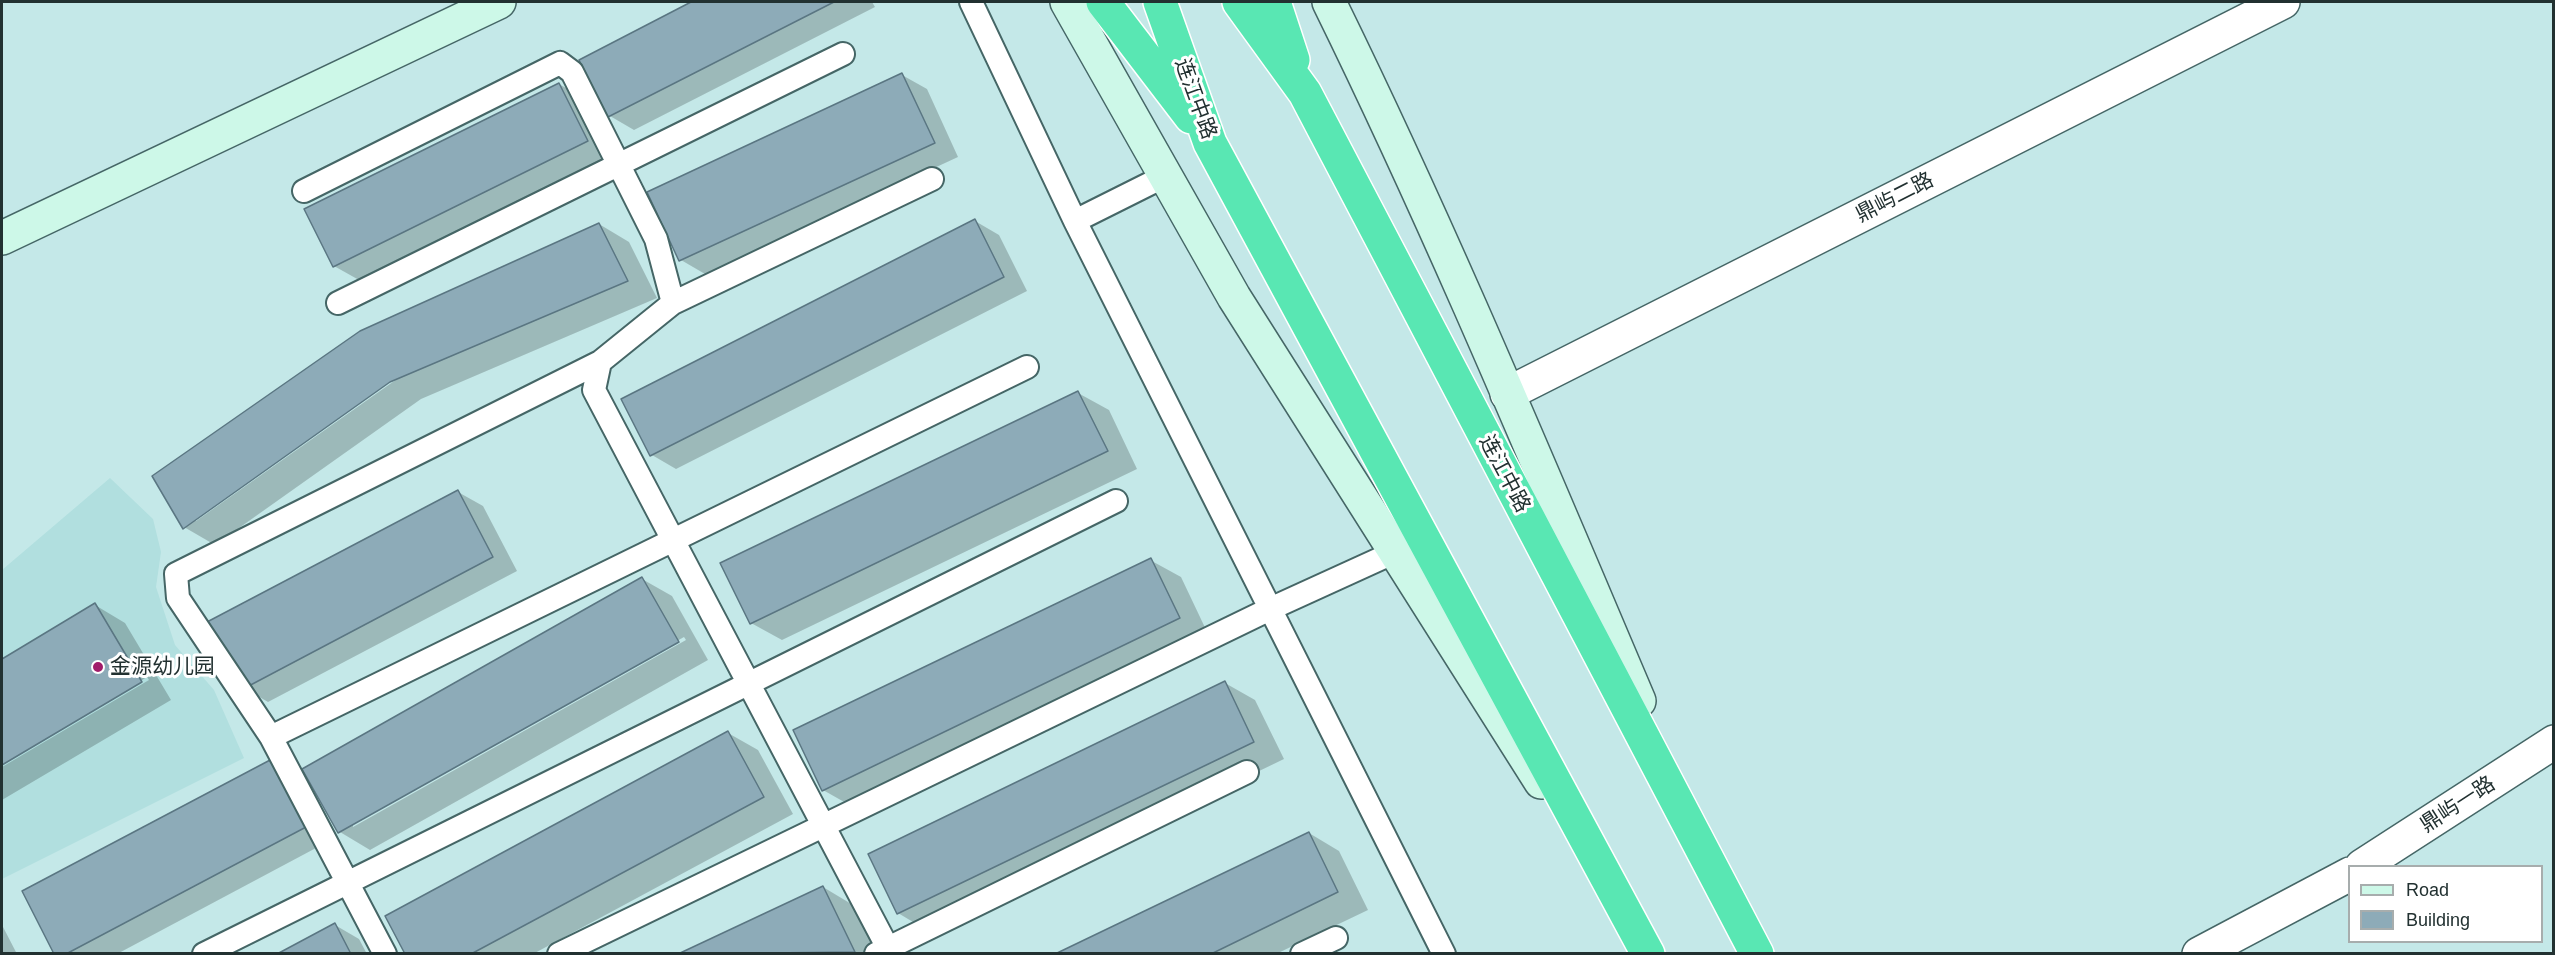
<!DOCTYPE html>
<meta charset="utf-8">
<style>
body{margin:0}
#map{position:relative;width:2555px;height:955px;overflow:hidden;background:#c4e8e8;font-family:Helvetica,sans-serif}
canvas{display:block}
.frame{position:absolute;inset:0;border:3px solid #223131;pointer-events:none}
.legend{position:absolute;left:2348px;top:865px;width:195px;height:78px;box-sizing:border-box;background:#fff;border:2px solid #a7adad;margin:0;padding:8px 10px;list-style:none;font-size:18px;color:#223131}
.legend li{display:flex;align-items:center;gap:12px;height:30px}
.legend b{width:30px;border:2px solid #a7adad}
</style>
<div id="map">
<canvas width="2555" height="955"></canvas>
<div class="frame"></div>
<ul class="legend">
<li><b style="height:8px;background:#cdf8e8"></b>Road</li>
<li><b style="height:16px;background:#8dabb8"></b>Building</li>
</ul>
</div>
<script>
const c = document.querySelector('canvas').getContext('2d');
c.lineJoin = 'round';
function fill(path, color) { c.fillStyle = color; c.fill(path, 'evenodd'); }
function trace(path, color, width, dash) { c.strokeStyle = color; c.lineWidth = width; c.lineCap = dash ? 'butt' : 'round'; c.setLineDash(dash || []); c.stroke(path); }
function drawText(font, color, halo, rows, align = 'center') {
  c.font = font + ' Helvetica,"Noto Sans SC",sans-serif'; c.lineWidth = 6; c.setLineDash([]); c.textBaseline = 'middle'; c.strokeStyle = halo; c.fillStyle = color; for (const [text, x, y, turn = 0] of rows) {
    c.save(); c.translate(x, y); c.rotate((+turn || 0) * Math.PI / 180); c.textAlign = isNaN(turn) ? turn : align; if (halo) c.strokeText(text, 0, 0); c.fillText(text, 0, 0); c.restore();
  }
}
const built = new Path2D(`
 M110 478 153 519 161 552 156 587 175 645 214 690 244 758 2 879V570Z`);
const shadow = new Path2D(`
 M695 2H872L875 7 634 130 610 116 581 60Z
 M902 75 927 89 958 157 705 274 681 260Z
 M559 84 583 98 611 155 359 280 334 266Z
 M975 221 999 235 1027 291 676 469 652 455Z
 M599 224 629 242 657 298 421 399 215 545 184 527 154 477 361 332ZM395 377 397 379 196 521V518Z
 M1078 393 1109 410 1137 469 782 640 751 623Z
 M458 492 483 506 517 571 268 702 244 688Z
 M1150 560 1181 577 1209 636 853 807 823 790Z
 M642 579 672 596 708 660 370 850 340 832 304 770ZM684 637 686 640 353 827V824Z
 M95 605 125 623 171 700 2 800V767L149 680 147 677 2 764V661Z
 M1225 683 1255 700 1284 759 928 931 898 913Z
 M728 733 758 750 793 814 533 954H407Z
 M296 775 331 840 117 954H56Z
 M1309 833 1339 851 1368 910 1276 954H1059Z
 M823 887 853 905 877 954H682Z
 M2 925 17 954H2Z
 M335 925 359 939 367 954H280Z`);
const building = new Path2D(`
 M691 2H834L608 117 579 60Z
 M902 73 935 143 679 261 647 192Z
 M559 83 588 141 333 267 304 209Z
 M975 219 1004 277 650 456 621 399Z
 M599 223 628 281 390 382 183 529 152 476 360 331Z
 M1078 391 1108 451 750 624 720 563Z
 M458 490 493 557 243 689 207 622Z
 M1151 558 1180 618 822 791 793 730Z
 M642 577 679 642 338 833 302 769Z
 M95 603 142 682 2 765V659Z
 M1225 681 1254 742 897 914 868 854Z
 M728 731 764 797 471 954H405L385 916Z
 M272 759 308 826 66 954H54L22 891Z
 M1309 832 1338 892 1211 954H1055Z
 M823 886 855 952 678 954Z
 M335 923 351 954H277Z`);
const lane = new Path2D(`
 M971 2 1075 221 1444 954
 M304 191 560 63 572 72 656 239 673 303 600 362 594 390 891 954
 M1075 221 1165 176
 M338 303 843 54
 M673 303 932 179
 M271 737 1027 367
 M204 954 1116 501
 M385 954 271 737 178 598 176 574 600 362
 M559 954 1270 609 1395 552
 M876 954 1247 772
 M1302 954 1336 938`);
const street = new Path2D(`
 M1507 394 2283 2
 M2362 866 2554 742
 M2199 954 2350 874`);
const secondary = new Path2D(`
 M1067 2 1234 297 1541 782
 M1329 2C1441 230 1539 466 1639 701
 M2 238 499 2`);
const highway = new Path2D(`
 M1103 2 1191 117
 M1160 2 1210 143 1648 954
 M1239 2 1305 93 1757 954
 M1274 2 1293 60`);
const markers = [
 [98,667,6,"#a11c6a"]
];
const streetNames = [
 ["连江中路",1195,99,70],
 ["鼎屿二路",1895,198,-27],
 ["连江中路",1504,474,62],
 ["鼎屿一路",2458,805,-33]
];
const poiNames = [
 ["金源幼儿园",110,667]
];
fill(built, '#b1dfdf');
fill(shadow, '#0003');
fill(building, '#8dabb8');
trace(building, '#5a7682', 1.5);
trace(lane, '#456666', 26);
trace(street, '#456666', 36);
trace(secondary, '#456666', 36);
trace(highway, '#fff', 36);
trace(lane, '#fff', 22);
trace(street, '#fff', 33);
trace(secondary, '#cdf8e8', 33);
trace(highway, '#59e7b3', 33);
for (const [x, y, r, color] of markers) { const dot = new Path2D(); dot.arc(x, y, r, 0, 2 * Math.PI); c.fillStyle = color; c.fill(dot); trace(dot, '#fff', 2); }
drawText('21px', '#223131', '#fff', streetNames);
drawText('21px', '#223131', '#fff', poiNames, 'left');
</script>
